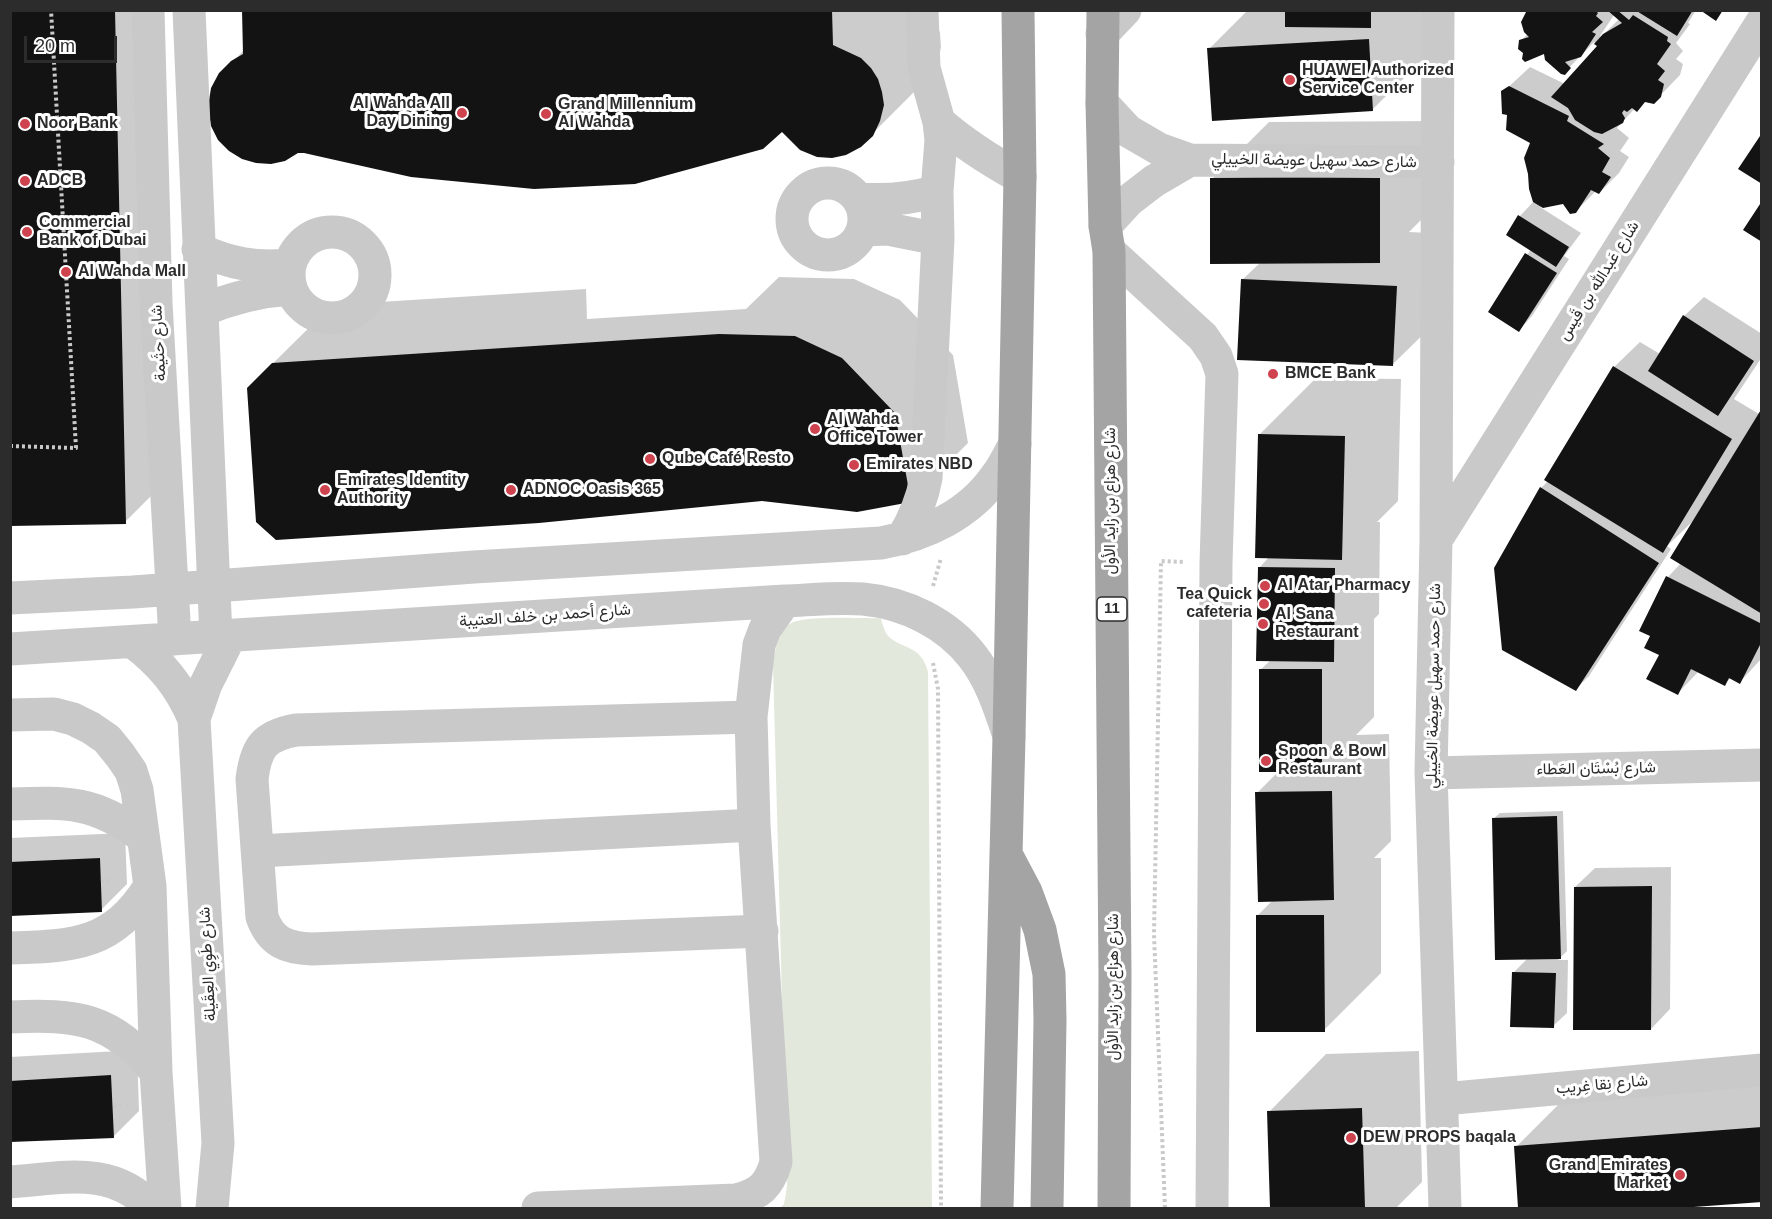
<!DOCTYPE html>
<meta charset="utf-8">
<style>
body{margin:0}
#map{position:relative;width:1772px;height:1219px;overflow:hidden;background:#fff;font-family:Arial,sans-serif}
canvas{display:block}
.frame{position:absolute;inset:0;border:12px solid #2c2c2c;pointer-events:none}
.scale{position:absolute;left:24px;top:36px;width:93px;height:27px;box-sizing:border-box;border:3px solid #2c2c2c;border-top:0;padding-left:8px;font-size:18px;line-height:21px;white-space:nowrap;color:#2c2c2c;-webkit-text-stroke:4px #fff;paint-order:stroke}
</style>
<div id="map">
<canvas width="1772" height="1219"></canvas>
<div class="frame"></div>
<div class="scale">20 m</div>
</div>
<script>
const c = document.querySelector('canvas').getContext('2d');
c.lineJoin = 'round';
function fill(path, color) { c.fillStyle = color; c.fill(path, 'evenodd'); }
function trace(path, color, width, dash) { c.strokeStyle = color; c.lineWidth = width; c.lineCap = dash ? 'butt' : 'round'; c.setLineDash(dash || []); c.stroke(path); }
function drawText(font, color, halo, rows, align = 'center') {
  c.font = font + ' Arial,Vazirmatn,sans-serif'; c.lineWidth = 6; c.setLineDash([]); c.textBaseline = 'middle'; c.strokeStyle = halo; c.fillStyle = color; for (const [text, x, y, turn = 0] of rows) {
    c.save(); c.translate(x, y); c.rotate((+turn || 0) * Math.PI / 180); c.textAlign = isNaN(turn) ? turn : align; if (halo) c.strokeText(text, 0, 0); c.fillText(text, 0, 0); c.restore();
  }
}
const green = new Path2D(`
 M881 618C882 623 884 629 886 633 897 650 921 642 928 672L932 1208H780L784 1204 787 1186 773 664C775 650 777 635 788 625 801 614 862 619 881 618Z`);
const shadow = new Path2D(`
 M10 10H141L151 496 125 522Z
 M244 10H929L936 21 940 33 941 47 938 62 930 76 860 146 782 130 304 152 221 74 244 50Z
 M1248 10H1427L1429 53 1372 110 1209 49Z
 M1527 10H1696L1688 23 1690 24 1676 43 1683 51 1676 59 1683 64 1680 75 1653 103 1646 101 1635 108 1617 128 1629 138 1620 151 1629 157 1619 173 1599 193 1596 191 1575 212 1564 202 1540 207 1581 233 1564 256 1569 259 1532 316 1519 330 1490 312 1531 249 1508 234 1520 216 1534 201 1532 142 1508 114 1503 92 1530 67 1565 84 1599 46 1594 42 1564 73 1545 52 1525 53 1520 41 1528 34ZM1614 15 1619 19 1601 37 1600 36Z
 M1437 121V204L1409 232 1449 234 1446 312 1392 365 1242 280 1261 262 1212 179 1269 122Z
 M779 277 854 279 900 300 953 355 968 443 910 501 248 388 332 305 586 289 587 319 746 309Z
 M1704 297 1762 334V357L1734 399 1759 414 1762 411V658L1740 682 1731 678 1724 684 1699 671 1678 693 1652 636 1668 577 1681 563 1692 522 1667 546 1671 549 1589 676 1576 689 1496 568 1541 488 1548 481 1614 367 1640 342 1660 354 1684 316Z
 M1316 378 1401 379 1398 501 1377 522H1380L1379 614 1374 619V717L1356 735 1389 734 1391 841 1374 858H1381V973L1324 1030 1257 916 1273 900 1257 793 1279 771 1260 670 1271 660 1259 568 1270 556 1259 435Z
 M1563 811 1567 951 1558 960H1568L1567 1013 1553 1026 1514 972 1528 958 1493 819 1500 813Z
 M125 833 127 884 101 910 10 914V838Z
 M1671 867 1670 1009 1651 1029 1575 887 1595 868Z
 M137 1050 139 1111 113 1137 10 1141V1057Z
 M1419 1051 1422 1182 1396 1208H1271L1269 1112 1326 1054Z
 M1762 1079V1200L1662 1208H1520L1516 1147 1569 1094Z`);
const building = new Path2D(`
 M10 10H115L126 524 10 526Z
 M242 10H832L833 45 861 58 871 68 878 79 882 92 884 105 880 121 873 136 861 147 846 155 832 158 817 157 800 150 782 132 763 149 635 184 534 189 411 177 304 153H298L285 161 271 164 256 163 242 159 229 151 218 140 211 126 208 107 211 88 219 73 231 61 243 54Z
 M1285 10H1371V28L1285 27Z
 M1527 10H1595L1598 13 1596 16 1603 22 1592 32 1596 34 1581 57 1565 62 1571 68 1565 75 1561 74 1545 60 1544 54 1525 62 1522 59 1523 53 1518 49 1519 40 1529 37 1524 32 1521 22Z
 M1607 10H1617L1629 20 1633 15 1668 37 1667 41 1671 44 1657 64 1665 71 1658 80 1664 84 1661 97 1654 104 1645 102 1637 112 1632 108 1627 112 1624 110 1622 113 1625 118 1623 123 1602 134 1594 132 1575 120 1568 108 1551 97 1597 46 1594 44 1603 34 1622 23Z
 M1635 10H1693L1677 36Z
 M1700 10H1723L1716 21Z
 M1369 39 1373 111 1212 121 1207 48Z
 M1509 86 1569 116 1567 121 1604 144 1598 148 1610 158 1602 172 1611 177 1599 194 1591 190 1576 213 1570 214 1563 204 1543 208 1533 202 1529 189 1528 174 1524 158 1530 143 1506 130 1507 115 1502 114 1501 91Z
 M1762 133V184L1738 169Z
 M1380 177V263L1210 264V178Z
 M1762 201V242L1743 230Z
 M1518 215 1569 247 1556 267 1506 235Z
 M1525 253 1557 273 1519 332 1488 312Z
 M1241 279 1397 286 1393 366 1237 360Z
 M1683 315 1754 361 1718 416 1648 371Z
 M719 334 795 336 842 358 895 413 911 502 857 512 762 501 539 523 276 540 256 522 247 388 272 363Z
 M1613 366 1732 439 1663 553 1544 480Z
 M1762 408V513L1760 515 1762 516V614L1670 558Z
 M1258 434 1345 436 1342 560 1255 558Z
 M1540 487 1659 563 1576 691 1502 650 1494 568Z
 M1258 567 1335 568 1334 662 1256 661Z
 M1666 576 1762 624V641L1740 684 1729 678 1725 686 1691 669 1678 695 1646 679 1659 655 1644 648 1650 636 1639 631Z
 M1259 669H1322V772H1259Z
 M1332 791 1334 900 1258 902 1255 792Z
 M1557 816 1561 959 1495 960 1492 818Z
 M100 858 102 912 10 916V862Z
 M1652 886 1651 1030H1573L1574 887Z
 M1256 915H1324L1325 1032H1256Z
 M1512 972 1556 973 1554 1028 1510 1027Z
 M111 1075 114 1138 10 1142V1081Z
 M1362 1108 1365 1208H1270L1267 1111Z
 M1762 1127V1202L1680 1208H1518L1514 1146Z`);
const path = new Path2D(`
 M10 446 76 448 51 10
 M933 586 941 558
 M933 663 938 689 941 1208
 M101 881 115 880
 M113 1106 127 1105
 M1165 1208 1154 934 1161 561 1185 562`);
const minor = new Path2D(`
 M148 10 156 303 175 639
 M189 10 216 637
 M1438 10 1436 540 1431 773 1445 1208
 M1102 34 1125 10
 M1102 103 1128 131 1159 149 1190 160 1438 162
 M939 122C964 144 991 161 1020 177
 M792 219a36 36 0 1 1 72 0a36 36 0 1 1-72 0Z
 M859 199C887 201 910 199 937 191
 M1105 226 1128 201 1154 181 1190 160
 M863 230 888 229 938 239
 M289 275a43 43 0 1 1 86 0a43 43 0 1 1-86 0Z
 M198 249C231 264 255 268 290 265
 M1109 251 1203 337 1216 356 1222 374 1216 563 1212 1208
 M203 310C232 298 259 291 291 289
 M902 539C914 519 922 501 926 478L938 239 937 191 941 140 939 122 924 68 922 10
 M1436 540 1762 22
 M10 598 133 592 474 567 881 543C926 535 970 514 996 476 1004 466 1009 454 1015 444
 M133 642C161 663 180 686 194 719
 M10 649 785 601C810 600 838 597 863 599 905 603 947 623 973 657 991 680 1000 709 1009 736
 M10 715 54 714 73 719 91 728 107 739 120 755 131 771 137 790 150 886 156 1072 165 1208
 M751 717 296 730C264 736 256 747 252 779L262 917C271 942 286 948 312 949L762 931
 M1431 773 1762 765
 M10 804C68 802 95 801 143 837
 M258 851 754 825
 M10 948C75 946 113 945 150 886
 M10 1017C77 1014 112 1018 156 1072
 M1443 1099 1762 1070
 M10 1182C64 1178 112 1165 152 1208
 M212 1208 218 1143 194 719 206 684 230 636
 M538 1208 736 1200C760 1194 769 1186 776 1162L754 825 751 717 759 645 765 629 785 601`);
const major = new Path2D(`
 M1103 10 1102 103 1105 226 1109 251 1115 974 1114 1208
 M1008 858 1026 892 1040 930 1049 974 1050 1020 1047 1208
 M997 1208 1009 737 1020 177 1018 10`);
const markers = [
 [1290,80,6,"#ce434e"],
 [462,113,6,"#ce434e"],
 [546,114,6,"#ce434e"],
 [25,124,6,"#ce434e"],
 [25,181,6,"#ce434e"],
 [27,232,6,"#ce434e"],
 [66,272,6,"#ce434e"],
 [1273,374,6,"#ce434e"],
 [815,429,6,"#ce434e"],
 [650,459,6,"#ce434e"],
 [854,465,6,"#ce434e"],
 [325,490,6,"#ce434e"],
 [511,490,6,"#ce434e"],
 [1265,586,6,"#ce434e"],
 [1264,604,6,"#ce434e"],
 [1263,624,6,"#ce434e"],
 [1266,761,6,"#ce434e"],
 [1351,1138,6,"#ce434e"],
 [1680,1175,6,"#ce434e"]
];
const shields = [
 [1112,609,30]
];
const shieldNames = [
 ["11",1112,609]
];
const poiNames = [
 ["HUAWEI Authorized",1302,71],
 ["Service Center",1302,89],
 ["Al Wahda All",450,104,"right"],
 ["Day Dining",450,122,"right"],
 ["Grand Millennium",558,105],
 ["Al Wahda",558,123],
 ["Noor Bank",37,124],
 ["ADCB",37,181],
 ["Commercial",39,223],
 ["Bank of Dubai",39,241],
 ["Al Wahda Mall",78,272],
 ["BMCE Bank",1285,374],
 ["Al Wahda",827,420],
 ["Office Tower",827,438],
 ["Qube Café Resto",662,459],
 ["Emirates NBD",866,465],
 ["Emirates Identity",337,481],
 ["Authority",337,499],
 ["ADNOC Oasis 365",523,490],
 ["Al Atar Pharmacy",1277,586],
 ["Tea Quick",1252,595,"right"],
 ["cafeteria",1252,613,"right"],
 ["Al Sana",1275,615],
 ["Restaurant",1275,633],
 ["Spoon & Bowl",1278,752],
 ["Restaurant",1278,770],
 ["DEW PROPS baqala",1363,1138],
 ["Grand Emirates",1668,1166,"right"],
 ["Market",1668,1184,"right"]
];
const streetNames = [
 ["شارع حمد سهيل عويضة الخييلي",1314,161,1],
 ["شارع عَبدالله بن قَيس",1599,281,-58],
 ["شارع حثَيمة",159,343,-93],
 ["شارع هزاع بن زايد الأول",1111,501,-90],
 ["شارع أحمد بن خلف العتيبة",545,616,-4],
 ["شارع حمد سهيل عويضة الخييلي",1434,686,-89],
 ["شارع بُسْتَان العَطاء",1596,769,-1],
 ["شارع طَوِي العِقَيلة",208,964,-93],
 ["شارع هزاع بن زايد الأول",1114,987,-90],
 ["شارع نِقا غِريب",1602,1085,-5]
];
fill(green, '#e2e8db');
fill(shadow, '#0003');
fill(building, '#131313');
trace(path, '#c9c9c9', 4, [3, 3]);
trace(minor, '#c9c9c9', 33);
trace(major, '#a4a4a4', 33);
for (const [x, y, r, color] of markers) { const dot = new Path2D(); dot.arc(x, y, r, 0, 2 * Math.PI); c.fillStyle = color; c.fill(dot); trace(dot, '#fff', 2); }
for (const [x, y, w] of shields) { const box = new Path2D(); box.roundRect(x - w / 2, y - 12, w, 24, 4.5); c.fillStyle = '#fff'; c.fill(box); trace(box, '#2c2c2c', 1.5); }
drawText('bold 15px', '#2c2c2c', null, shieldNames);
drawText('bold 16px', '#2c2c2c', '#fff', poiNames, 'left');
drawText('16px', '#2c2c2c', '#fff', streetNames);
</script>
